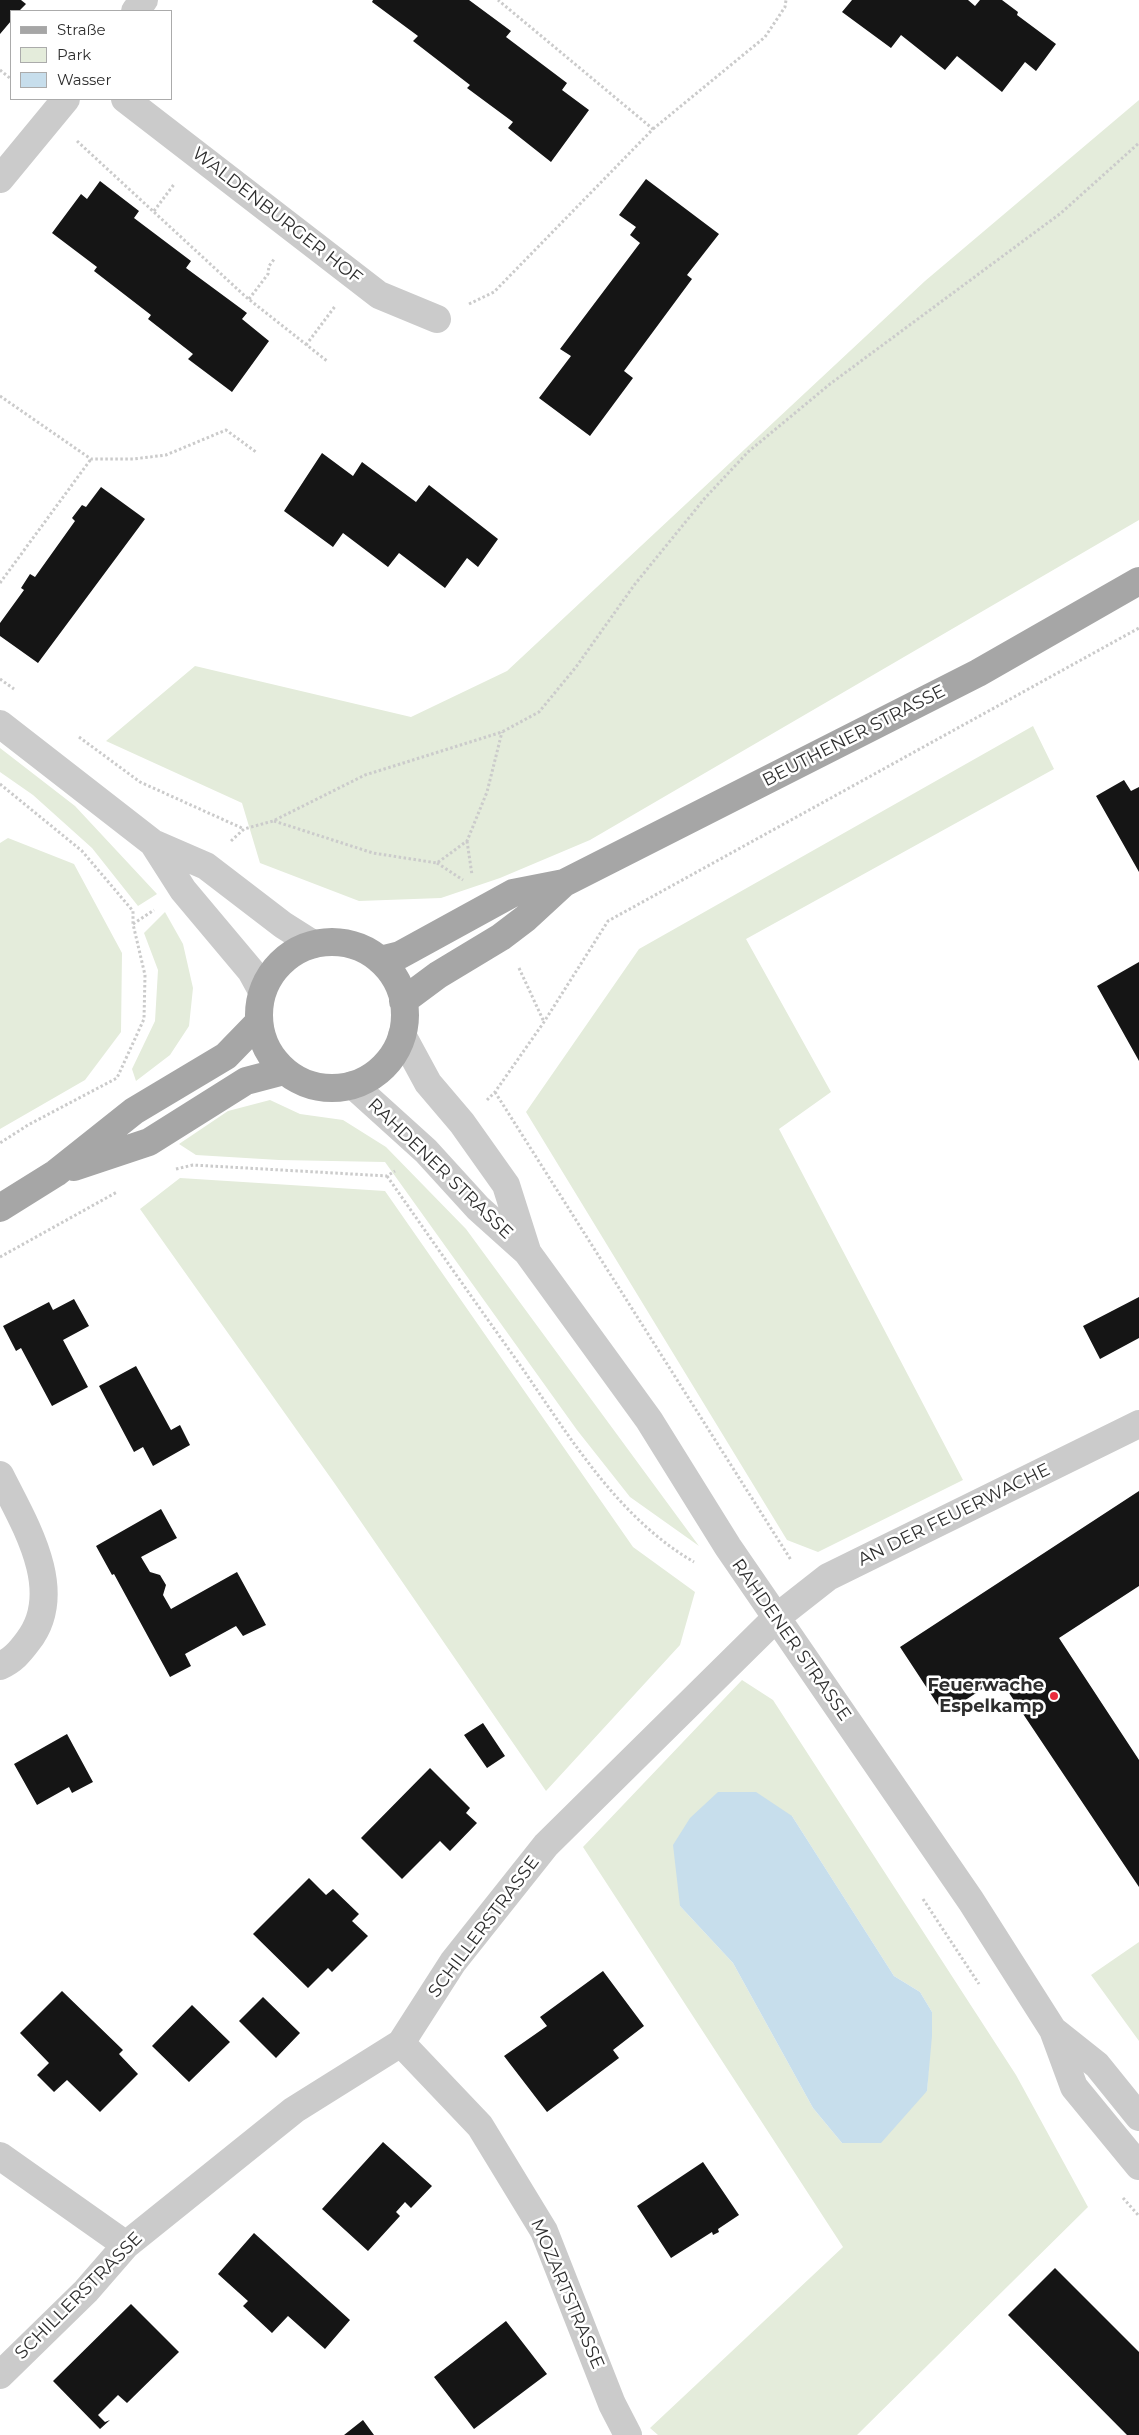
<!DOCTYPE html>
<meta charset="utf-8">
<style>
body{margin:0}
#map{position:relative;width:1139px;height:2435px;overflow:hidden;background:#fff;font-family:Montserrat,sans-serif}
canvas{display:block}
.legend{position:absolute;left:10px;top:10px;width:162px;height:90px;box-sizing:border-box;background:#fff;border:1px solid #ababab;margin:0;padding:6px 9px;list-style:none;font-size:15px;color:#2e2e2e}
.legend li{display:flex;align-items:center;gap:10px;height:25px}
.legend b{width:25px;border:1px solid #ababab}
</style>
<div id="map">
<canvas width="1139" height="2435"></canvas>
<ul class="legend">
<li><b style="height:6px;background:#a6a6a6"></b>Straße</li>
<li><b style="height:14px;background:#e4ecdb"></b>Park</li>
<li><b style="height:14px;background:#c7deec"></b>Wasser</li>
</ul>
</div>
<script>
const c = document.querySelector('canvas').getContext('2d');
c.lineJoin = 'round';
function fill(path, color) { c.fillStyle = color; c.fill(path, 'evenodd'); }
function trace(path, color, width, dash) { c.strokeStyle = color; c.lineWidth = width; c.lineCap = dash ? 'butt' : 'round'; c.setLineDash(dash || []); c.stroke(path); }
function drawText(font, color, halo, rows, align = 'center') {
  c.font = font + ' Montserrat,sans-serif'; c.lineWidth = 5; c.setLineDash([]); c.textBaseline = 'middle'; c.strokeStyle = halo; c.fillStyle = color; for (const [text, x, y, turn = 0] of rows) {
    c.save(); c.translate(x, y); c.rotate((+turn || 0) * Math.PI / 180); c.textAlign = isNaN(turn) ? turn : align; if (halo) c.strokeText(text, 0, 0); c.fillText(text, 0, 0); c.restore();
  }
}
const green = new Path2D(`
 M1139 100V520L590 840 500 878 441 898 359 901 260 863 242 803 106 741 195 666 411 717 507 671 925 281Z
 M1033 726 1054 769 746 939 831 1092 779 1129 963 1480 818 1552 787 1540 526 1112 639 949Z
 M0 748 75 806 157 894 138 906 92 848 33 795 0 772Z
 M8 838 74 864 122 953 121 1032 85 1080 0 1129V843Z
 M165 912 183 944 193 988 189 1026 170 1055 136 1081 132 1069 155 1021 158 970 144 933Z
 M270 1100 300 1114 343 1120 386 1147 466 1229 699 1546 630 1497 577 1430 385 1162 279 1160 196 1155 179 1144 228 1111Z
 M180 1178 385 1191 633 1547 695 1592 680 1645 546 1791 335 1484 140 1209Z
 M742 1680 773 1700 1016 2075 1088 2207 857 2435H658L650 2428 843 2247 583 1847ZM792 1816 894 1976 920 1992 932 2012 927 2091 842 2143 813 2108 733 1963 680 1906Z
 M1139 1942V2041L1091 1975Z`);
const water = new Path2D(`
 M718 1792H756L792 1816 894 1976 920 1992 932 2012V2036L927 2091 881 2143H842L813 2108 733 1963 680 1906 673 1845 690 1818Z`);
const building = new Path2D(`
 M0 0H21L26 4 19 11H11V21L0 34Z
 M373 0H469L511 31 506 37 567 83 562 90 589 110 551 162 508 128 513 122 467 88 470 85 413 41 418 36 372 2Z
 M852 0H968L975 6 980 0H1002L1018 12 1017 15 1056 44 1036 71 1025 62 1002 92 957 56 945 70 901 35 891 48 842 12Z
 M646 179 719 234 687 275 692 279 624 371 633 378 590 436 539 398 571 356 560 349 640 243 630 235 636 227 619 215Z
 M100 181 139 211 134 218 191 261 186 268 247 313 242 319 269 341 232 392 188 359 193 354 148 319 151 315 94 271 97 267 52 233 81 194 87 199Z
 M322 453 353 476 362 462 416 502 429 485 498 539 478 567 467 558 445 588 399 553 388 567 343 533 333 547 284 511Z
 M101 487 145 519 38 663 0 636V623L24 590 21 588 30 574 35 577 75 521 72 518 82 505 86 507Z
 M1124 780 1131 791 1139 787V872L1096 796Z
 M1139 962V1061L1097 986Z
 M1139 1297V1338L1100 1359 1083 1326Z
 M74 1299 89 1326 63 1340 88 1387 52 1406 21 1348 16 1351 3 1326 49 1302 53 1310Z
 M136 1366 171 1430 180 1425 190 1445 153 1466 143 1447 134 1452 99 1386Z
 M1139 1491V1586L1059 1638 1139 1760V1887L999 1678 944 1714 900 1647Z
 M161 1509 177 1538 141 1557 150 1572 160 1575 166 1585 163 1595 171 1609 237 1572 266 1625 243 1636 236 1626 185 1654 191 1666 170 1677 114 1574 112 1575 96 1546Z
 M483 1723 505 1756 487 1768 464 1735Z
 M67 1734 93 1782 72 1793 69 1787 37 1805 14 1764Z
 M430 1768 470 1808 466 1813 477 1823 450 1851 440 1841 402 1879 361 1838Z
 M309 1878 326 1895 333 1889 359 1914 352 1921 368 1936 332 1972 328 1968 308 1988 253 1934Z
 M603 1971 644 2026 613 2050 619 2058 547 2112 504 2056 547 2026 540 2017Z
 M62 1991 123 2050 119 2054 138 2074 100 2112 67 2080 54 2092 37 2075 49 2063 20 2033Z
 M263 1997 300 2033 276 2058 239 2021Z
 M192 2005 230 2042 189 2082 152 2046Z
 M383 2142 432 2186 411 2208 405 2202 396 2212 400 2216 368 2251 322 2209Z
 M703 2162 739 2215 718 2229 719 2232 713 2235 712 2232 671 2258 637 2206Z
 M254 2233 350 2320 325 2349 288 2316 272 2333 243 2306 248 2301 218 2274Z
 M1055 2268 1139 2352V2435H1127L1008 2315Z
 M131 2304 179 2352 127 2403 118 2395 98 2415 105 2422 110 2420 100 2429 53 2381Z
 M506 2321 547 2374 474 2429 434 2377Z
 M363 2420 374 2435H344Z`);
const path = new Path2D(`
 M0 70 11 79
 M653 129 765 37 785 7 786 0
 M77 141 246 297 327 361
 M154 211 175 183
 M249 299 268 274 269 266 275 258
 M469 304 494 292 653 129 498 0
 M306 345 336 305
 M0 396 91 459H133L166 455 226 430 256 452
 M0 583 91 459
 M0 679 14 689
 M79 737 140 782 244 829
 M0 784 82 851 133 911V924L145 975 144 1019 117 1078 28 1125 0 1143
 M274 821 373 853 437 863 467 841 487 792 502 732
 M231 841 244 829 273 821 365 775 502 732 539 712 576 667 635 584 705 498 748 452 830 384 1061 213 1139 143
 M467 841 472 875
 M437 863 463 880
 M133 924 154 910
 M519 968 544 1022
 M495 1092 791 1560
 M487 1100 495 1092 544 1022 608 921 1139 628
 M176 1169 193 1165 387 1176 395 1171
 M387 1176C431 1239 475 1302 520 1365 569 1436 618 1518 694 1562
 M0 1257 117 1192
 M923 1899 979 1984
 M1123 2198 1139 2216`);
const minor = new Path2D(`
 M135 11 144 0
 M125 99 379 295 437 319
 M0 179 66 99
 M0 724 153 843 206 866 283 925 313 944
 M153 843 183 890 251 971 262 991
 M402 1035 428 1083 462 1123 506 1185 527 1251
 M353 1085 426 1151 478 1208 527 1252 649 1420 728 1547 971 1901 1053 2030 1074 2087 1139 2166
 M0 1475C24 1523 67 1591 28 1641 19 1653 13 1660 0 1666
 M1053 2030 1097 2065 1139 2117
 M401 2043 480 2126 544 2231 612 2404 628 2435
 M0 2156 126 2245
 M0 2375 86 2291 126 2245 294 2110 401 2043 453 1962 546 1845 777 1617 828 1577 1139 1424`);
const major = new Path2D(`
 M259 1015a73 73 0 1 1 146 0a73 73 0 1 1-146 0Z
 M380 960 400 955 513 893 564 883
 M403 1001 438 975 501 937 526 918 564 883 978 673 1139 581
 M74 1167 149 1142 246 1081 284 1071
 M0 1208 56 1173 134 1111 226 1056 259 1022`);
const markers = [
 [1054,1696,5,"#e92b3d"]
];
const streetNames = [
 ["WALDENBURGER HOF",277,216,38],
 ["BEUTHENER STRASSE",854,736,-27],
 ["RAHDENER STRASSE",440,1169,44],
 ["AN DER FEUERWACHE",954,1515,-26],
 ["RAHDENER STRASSE",791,1640,55],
 ["SCHILLERSTRASSE",484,1927,-53],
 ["MOZARTSTRASSE",567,2294,67],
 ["SCHILLERSTRASSE",79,2296,-45]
];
const poiNames = [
 ["Feuerwache",1044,1686],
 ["Espelkamp",1044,1707]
];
fill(green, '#e4ecdb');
fill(water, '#c7deec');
fill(building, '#151515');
trace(path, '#cbcbcb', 3, [2.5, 2.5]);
trace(minor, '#cbcbcb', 28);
trace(major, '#a6a6a6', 28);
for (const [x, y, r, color] of markers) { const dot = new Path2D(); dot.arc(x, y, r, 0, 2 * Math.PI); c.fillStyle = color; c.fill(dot); trace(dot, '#fff', 2); }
drawText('18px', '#2e2e2e', '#fff', streetNames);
drawText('bold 18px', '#2e2e2e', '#fff', poiNames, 'right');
</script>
